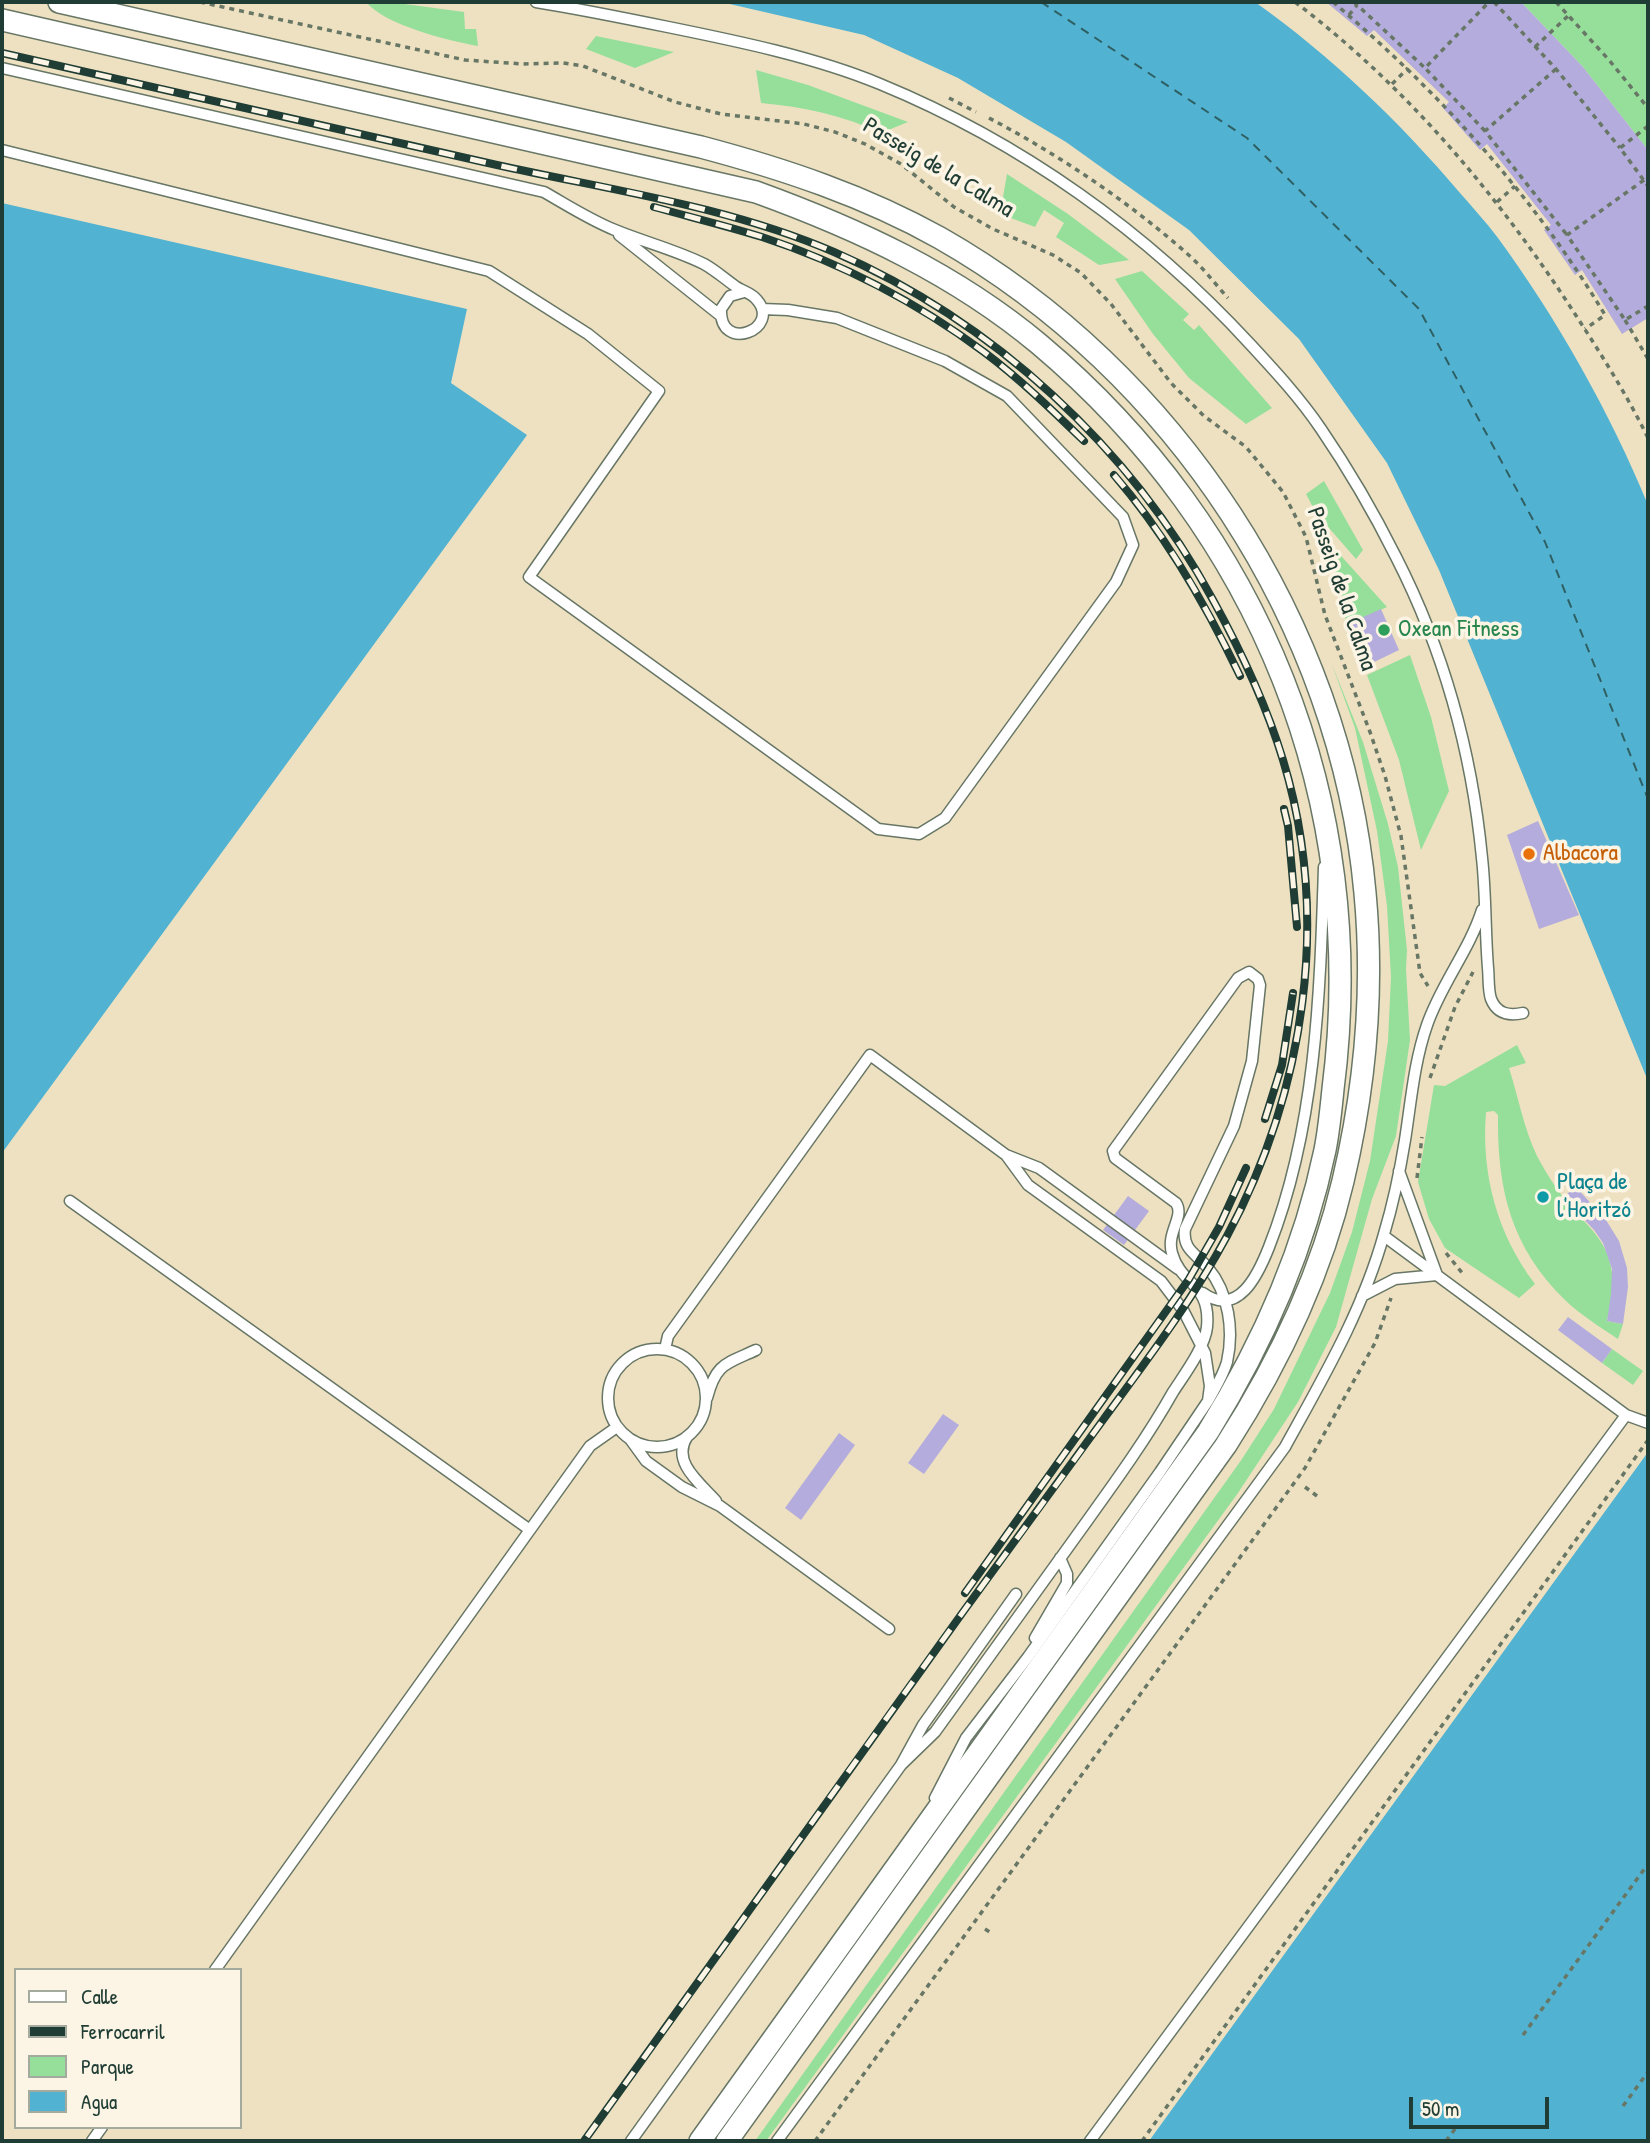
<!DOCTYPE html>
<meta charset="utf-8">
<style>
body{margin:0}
#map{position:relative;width:1650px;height:2143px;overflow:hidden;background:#eee1c1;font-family:"Patrick Hand",sans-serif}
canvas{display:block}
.frame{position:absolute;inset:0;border:4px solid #1f3d34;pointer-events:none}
.legend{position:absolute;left:14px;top:1968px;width:228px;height:161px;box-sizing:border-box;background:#fcf5e5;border:2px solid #a4ab9e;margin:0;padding:9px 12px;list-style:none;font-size:21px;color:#1f3d34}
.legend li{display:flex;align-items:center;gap:14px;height:35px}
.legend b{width:35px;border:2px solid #a4ab9e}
.scale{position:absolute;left:1409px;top:2097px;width:140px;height:32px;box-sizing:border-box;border:4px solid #1f3d34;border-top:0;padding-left:9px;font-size:21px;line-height:24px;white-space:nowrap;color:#1f3d34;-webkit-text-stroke:5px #fcf5e5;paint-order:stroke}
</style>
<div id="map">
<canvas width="1650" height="2143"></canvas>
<div class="frame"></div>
<ul class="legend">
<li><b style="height:9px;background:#fff"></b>Calle</li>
<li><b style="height:9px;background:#1f3d34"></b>Ferrocarril</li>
<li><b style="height:19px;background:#95df9b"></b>Parque</li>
<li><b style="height:19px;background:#52b2d1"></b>Agua</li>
</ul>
<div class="scale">50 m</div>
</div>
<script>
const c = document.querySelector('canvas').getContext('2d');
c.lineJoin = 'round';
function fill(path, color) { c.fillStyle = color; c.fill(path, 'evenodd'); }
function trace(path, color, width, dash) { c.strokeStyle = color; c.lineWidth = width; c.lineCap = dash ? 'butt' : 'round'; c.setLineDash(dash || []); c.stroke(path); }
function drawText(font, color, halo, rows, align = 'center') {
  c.font = font + ' "Patrick Hand",sans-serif'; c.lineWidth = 7; c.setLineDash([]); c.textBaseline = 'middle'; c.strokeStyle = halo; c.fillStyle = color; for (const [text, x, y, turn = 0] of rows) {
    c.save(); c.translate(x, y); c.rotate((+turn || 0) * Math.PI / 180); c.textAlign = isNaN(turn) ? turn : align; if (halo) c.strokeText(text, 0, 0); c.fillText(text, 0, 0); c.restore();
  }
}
const green = new Path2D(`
 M366 2H390L464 12 465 29H476L478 46C449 41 385 25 366 2Z
 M1521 2H1648V150L1583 67Z
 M596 36 674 52 635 68 586 49Z
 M756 70 808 85 908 122 881 133C842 115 804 107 761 103Z
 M1007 174 1068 214 1129 260 1099 265 1056 237 1064 223 1044 210 1035 227 1000 214Z
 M1142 271 1189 314 1183 320 1194 330 1199 325 1272 408 1246 424 1189 378 1153 334 1115 279Z
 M1324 481 1363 550 1356 559 1316 513 1306 494Z
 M1325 538 1387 607 1347 625Z
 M1410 655 1431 717 1449 791 1421 850 1399 760 1367 675Z
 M1331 662 1363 742 1388 824 1398 867 1407 950 1406 969 1410 1040 1396 1136 1372 1199 1336 1327 1298 1402 1238 1493 766 2141H755L1242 1459 1274 1409 1330 1293 1352 1232 1370 1161 1388 1041 1391 977 1387 906 1377 831 1355 728Z
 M1517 1045 1526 1063 1509 1068C1518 1096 1524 1129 1537 1156 1547 1175 1559 1193 1573 1209 1590 1228 1606 1241 1611 1267 1615 1284 1610 1304 1607 1321L1623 1324 1618 1339C1600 1327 1581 1315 1566 1301 1511 1248 1497 1189 1498 1115L1494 1111 1486 1112C1481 1174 1497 1234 1535 1284L1519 1298 1445 1248 1429 1219 1418 1182 1434 1085 1445 1086Z
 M1612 1349 1643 1371 1633 1385 1602 1363Z`);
const water = new Path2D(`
 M721 2H1255C1331 56 1400 122 1460 193 1473 208 1486 222 1498 238 1556 317 1611 414 1648 505V1081L1439 570 1387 463 1299 339 1189 230 1066 142 958 78 864 35Z
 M2 203 467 309 451 383 527 435 2 1153Z
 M1648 1452V2141H1149Z`);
const ferry = new Path2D(`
 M1041 2 1247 138 1419 309 1545 542 1648 799`);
const building = new Path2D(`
 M1326 2H1521L1583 67 1648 150V318L1622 334 1582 270 1575 275 1544 230 1551 225 1487 144 1480 150 1443 108 1449 102 1374 30 1367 36Z
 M1381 609 1399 650 1368 665 1350 623Z
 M1538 821 1579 915 1539 929 1507 835Z
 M1576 1187 1606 1220 1619 1241 1627 1268 1628 1287 1623 1324 1607 1321 1611 1294 1612 1269 1603 1243 1594 1230 1563 1197Z
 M1128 1196 1149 1211 1124 1245 1103 1230Z
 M1568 1317 1612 1349 1602 1363 1558 1330Z
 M943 1414 959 1425 924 1474 908 1463Z
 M839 1433 855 1445 801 1520 785 1508Z`);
const path = new Path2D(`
 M200 2 465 60 523 64 563 63 583 66 675 102 721 114 804 124 835 132 865 144 901 164 954 207 993 229 1053 255 1081 273 1111 304 1171 383 1204 416 1246 447 1283 492 1306 537 1325 615 1370 732 1385 776 1401 836 1420 973 1428 986
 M1295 2C1408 88 1498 195 1575 314 1601 354 1627 395 1648 438
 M1333 2C1440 93 1533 195 1605 315L1585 329
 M1354 2 1425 68
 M1494 2 1556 69 1620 148
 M1556 2 1609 60 1648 108
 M1349 15 1357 5
 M1535 47 1569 15
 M1556 69 1485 131 1567 235
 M1392 84 1408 68
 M949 98 976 112
 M989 118C1061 156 1132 204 1192 258 1205 270 1216 285 1228 298
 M1648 126 1620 148 1648 186
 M1485 131 1425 68 1489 2
 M1644 180 1567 235 1625 320 1648 306
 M1497 202 1515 186
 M1625 320 1648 359
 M1430 1078 1455 1007 1473 972
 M1417 1178 1422 1137
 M1446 1253 1463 1274
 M1305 1487 1317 1496
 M985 1929 993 1934
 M1523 2035 1648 1864
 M1623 2106 1648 2072
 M815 2141 1305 1468 1375 1343 1391 1298
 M1142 2141 1648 1440
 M1446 2141 1458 2125`);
const service = new Path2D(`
 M536 2C580 9 624 18 668 27 737 41 815 57 880 84 1021 142 1147 232 1250 344 1275 371 1300 398 1321 429 1349 470 1374 513 1396 557 1444 651 1472 754 1482 858 1486 894 1485 931 1488 968 1489 978 1488 990 1491 999 1497 1014 1509 1016 1523 1013
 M2 68 544 192C567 205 590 220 615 230 644 242 676 250 704 264 715 270 725 279 735 286 742 291 752 293 757 300 782 329 719 354 721 309L730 296 744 292
 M2 150 489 271 588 334 659 391 529 577 878 829 919 834 945 818 1116 582 1133 545 1123 517 1007 396 945 361 837 318 788 310 762 309
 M619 235 721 316
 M70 1201 530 1530
 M1384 1236 1626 1415 1648 1423
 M1203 1293C1238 1318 1258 1275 1269 1247 1316 1128 1320 994 1324 867
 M1362 1296 1395 1279 1437 1275 1399 1171
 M665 1349 668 1336 870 1055 1006 1155 1039 1168 1178 1269
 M608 1398a49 49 0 1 1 98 0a49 49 0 1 1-98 0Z
 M707 1398C716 1363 726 1364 756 1350
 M687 1437C671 1462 700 1483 716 1501
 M630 1439 646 1461 682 1487 720 1506 889 1629
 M1035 1638 1067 1583V1574L1060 1558
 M901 1765 935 1732C981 1669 1026 1605 1072 1542 1107 1493 1143 1445 1173 1392 1184 1375 1205 1347 1207 1327 1211 1283 1181 1286 1172 1253 1166 1232 1185 1217 1176 1203L1115 1158 1113 1151 1238 978 1249 972 1258 979 1260 985 1252 1061 1234 1126 1185 1229C1182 1250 1197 1254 1208 1268 1229 1293 1234 1331 1227 1362 1223 1376 1215 1388 1208 1401
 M935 1798 966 1738 1028 1657 1160 1472 1208 1401 1210 1386 1205 1353 1183 1310 1161 1281 1028 1185 1006 1155
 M215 1970 590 1446 617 1427
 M92 2141 102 2127
 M631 2141 901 1765 923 1725 1016 1594
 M777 2141 1285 1447C1323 1378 1363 1310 1384 1234 1393 1204 1400 1171 1405 1140 1411 1102 1414 1062 1427 1025 1441 984 1469 951 1482 910
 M1090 2141 1626 1415`);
const minor = new Path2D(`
 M59 2 701 147C784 169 865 196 940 238 1174 371 1341 624 1365 893 1374 989 1365 1088 1343 1181 1321 1275 1278 1364 1226 1445L727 2141
 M2 20 756 192C858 229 955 274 1039 344 1260 530 1370 802 1333 1089 1331 1109 1329 1130 1325 1150 1304 1251 1262 1345 1208 1432L700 2141`);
const rail = new Path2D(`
 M2 53C167 90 332 128 497 165 610 190 727 206 834 252 993 321 1131 448 1213 600 1241 651 1266 704 1283 760 1331 918 1305 1091 1227 1236 1192 1301 1147 1360 1103 1420 1057 1484 1010 1548 963 1612 836 1788 711 1965 584 2141
 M654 207C690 217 727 226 762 237 841 263 918 303 984 352 1020 379 1052 410 1084 441
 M1114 475C1166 535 1206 605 1240 676
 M1284 809 1288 826 1297 927
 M1265 1119 1282 1065 1293 993
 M965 1593 1189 1279 1219 1227 1246 1168`);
const markers = [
 [1384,630,7,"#2e9e5b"],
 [1529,854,7,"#e8710a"],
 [1543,1197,7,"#0f9aa8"]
];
const streetNames = [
 ["Passeig de la Calma",938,168,31],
 ["Passeig de la Calma",1341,589,71]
];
const leisureNames = [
 ["Oxean Fitness",1398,630]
];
const foodNames = [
 ["Albacora",1543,854]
];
const cultureNames = [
 ["Plaça de",1557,1183],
 ["l'Horitzó",1557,1211]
];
fill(green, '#95df9b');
fill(water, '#52b2d1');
trace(ferry, '#2e6063', 2, [9, 7]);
fill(building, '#b4acdc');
trace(service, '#677665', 13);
trace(minor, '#677665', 24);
trace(path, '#677665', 3.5, [5, 5]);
trace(service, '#fff', 10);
trace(minor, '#fff', 21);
trace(rail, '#1f3d34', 8);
trace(rail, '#fcf5e5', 5, [16]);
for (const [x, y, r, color] of markers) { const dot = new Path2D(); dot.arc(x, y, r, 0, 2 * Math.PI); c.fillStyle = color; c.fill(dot); trace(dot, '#fcf5e5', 2.5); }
drawText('24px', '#1f3d34', '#fcf5e5', streetNames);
drawText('24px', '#27864d', '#fcf5e5', leisureNames, 'left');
drawText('24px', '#c56008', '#fcf5e5', foodNames, 'left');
drawText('24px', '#0d838f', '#fcf5e5', cultureNames, 'left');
</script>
